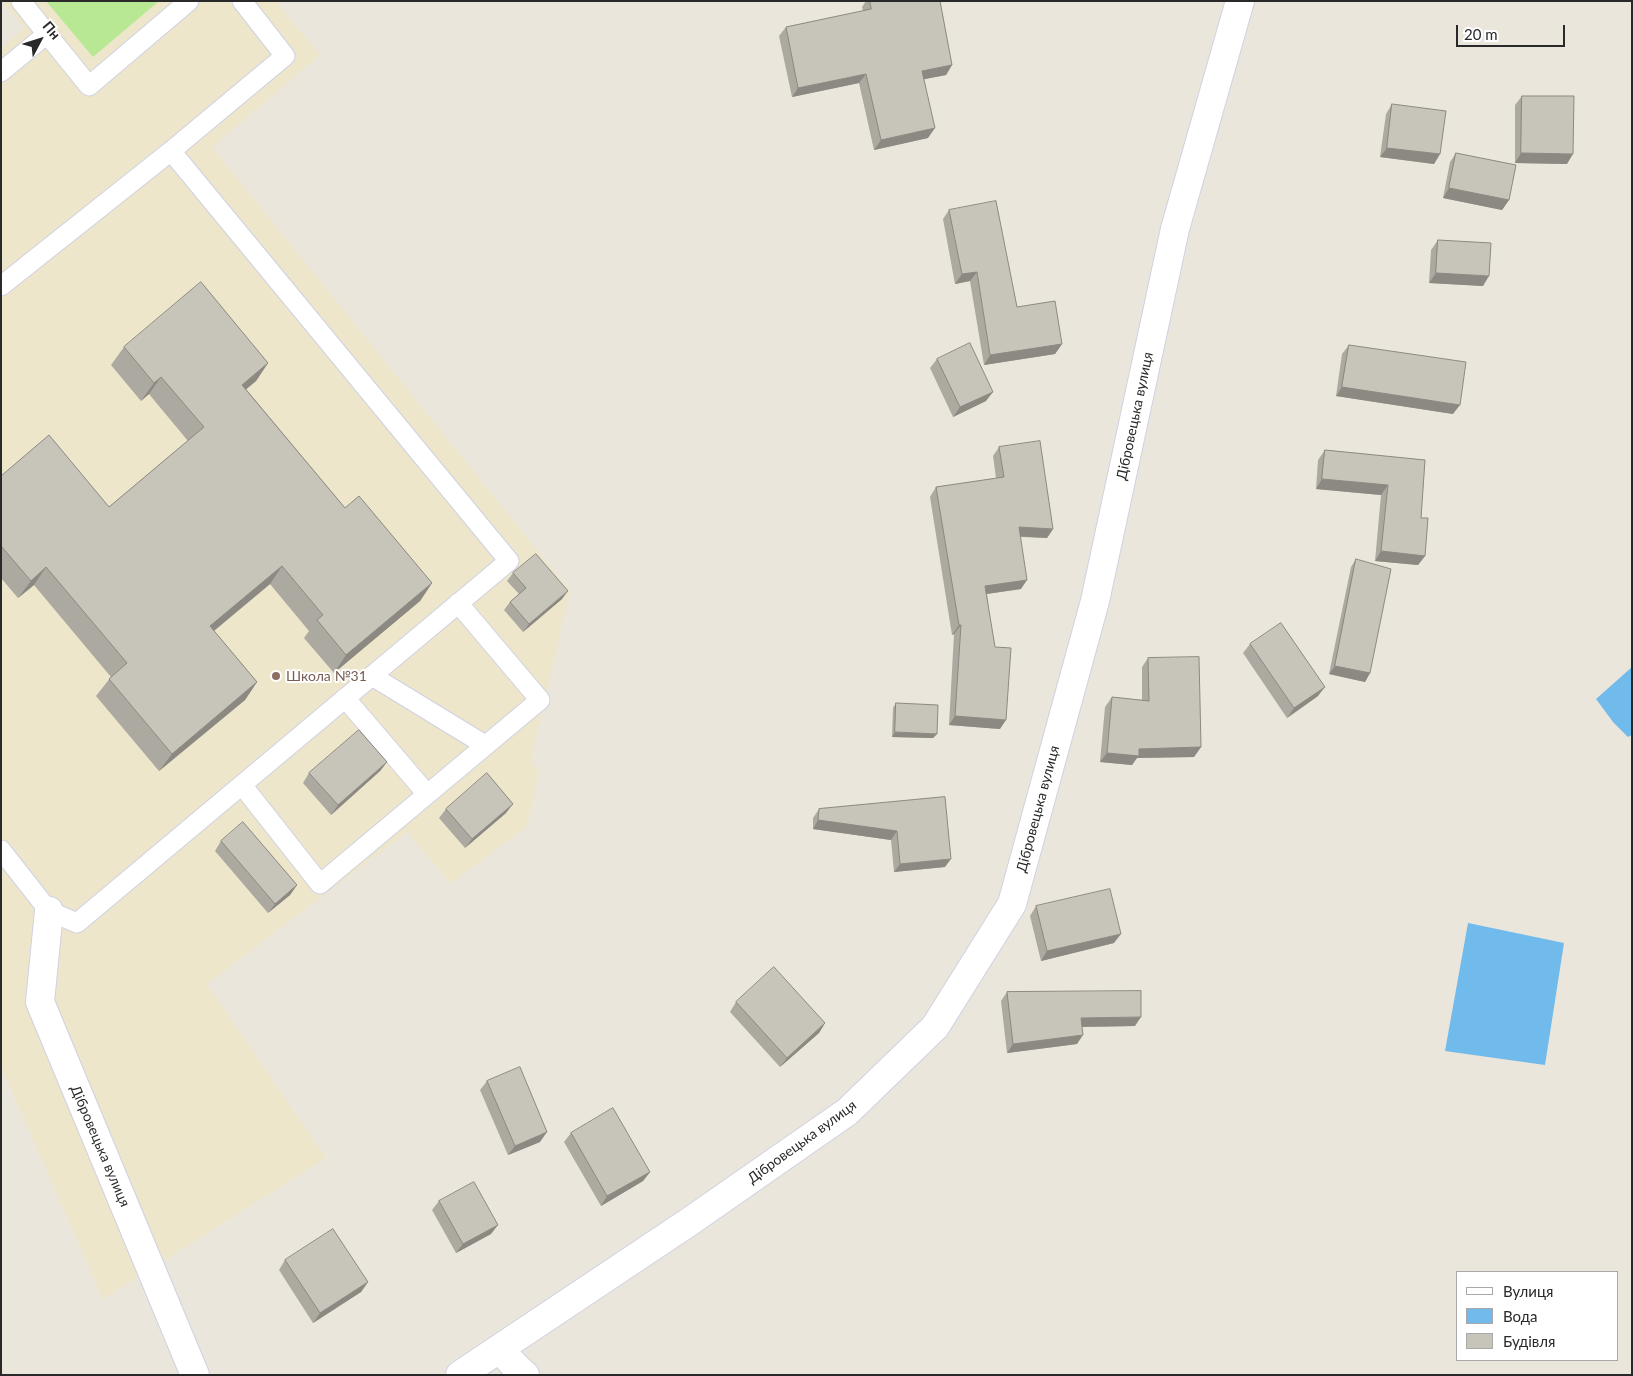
<!DOCTYPE html>
<meta charset="utf-8">
<style>
body{margin:0}
#map{position:relative;width:1633px;height:1376px;overflow:hidden;background:#ebe6db;font-family:Lato,sans-serif}
canvas{display:block}
.frame{position:absolute;inset:0;border:2px solid #292929;pointer-events:none}
.legend{position:absolute;left:1456px;top:1271px;width:162px;height:90px;box-sizing:border-box;background:#fff;border:1px solid #a9a9a9;margin:0;padding:6px 9px;list-style:none;font-size:15px;color:#292929}
.legend li{display:flex;align-items:center;gap:10px;height:25px}
.legend b{width:25px;border:1px solid #a9a9a9}
.north{position:absolute;left:15px;top:15px;width:50px;height:50px;-webkit-text-stroke:4px #fff;paint-order:stroke;rotate:50deg;font-size:14px;font-weight:700;line-height:20px;text-align:center;color:#292929}
.north::after{content:'';display:block;margin:auto;width:18px;height:22px;background:#292929;clip-path:polygon(50% 0,100% 100%,50% 72%,0 100%)}
.scale{position:absolute;left:1456px;top:25px;width:109px;height:22px;box-sizing:border-box;border:2px solid #292929;border-top:0;padding-left:6px;font-size:15px;line-height:18px;white-space:nowrap;color:#292929;-webkit-text-stroke:4px #fff;paint-order:stroke}
</style>
<div id="map">
<canvas width="1633" height="1376"></canvas>
<div class="frame"></div>
<ul class="legend">
<li><b style="height:6px;background:#fff"></b>Вулиця</li>
<li><b style="height:14px;background:#70baec"></b>Вода</li>
<li><b style="height:14px;background:#c7c4ba"></b>Будівля</li>
</ul>
<div class="north">Пн</div>
<div class="scale">20 m</div>
</div>
<script>
const c = document.querySelector('canvas').getContext('2d');
c.lineJoin = 'round';
function fill(path, color) { c.fillStyle = color; c.fill(path, 'evenodd'); }
function trace(path, color, width, dash) { c.strokeStyle = color; c.lineWidth = width; c.lineCap = dash ? 'butt' : 'round'; c.setLineDash(dash || []); c.stroke(path); }
function drawText(font, color, halo, rows, align = 'center') {
  c.font = font + ' Lato,sans-serif'; c.lineWidth = 4; c.setLineDash([]); c.textBaseline = 'middle'; c.strokeStyle = halo; c.fillStyle = color; for (const [text, x, y, turn = 0] of rows) {
    c.save(); c.translate(x, y); c.rotate((+turn || 0) * Math.PI / 180); c.textAlign = isNaN(turn) ? turn : align; if (halo) c.strokeText(text, 0, 0); c.fillText(text, 0, 0); c.restore();
  }
}
const education = new Path2D(`
 M2 1H275L320 55 212 147 570 591 531 760 539 773 527 826 451 883 407 832 207 984 326 1158 103 1299 1 1067V48L24 28Z`);
const pitch = new Path2D(`
 M46 1H159L93 57Z`);
const water = new Path2D(`
 M1632 667V735L1628 737 1613 722 1596 699Z
 M1468 923 1564 943 1545 1065 1445 1051Z`);
const lane = new Path2D(`
 M47 34 89 86 189 1
 M1 72 47 34 21 1
 M1 286 171 151
 M372 676 485 745
 M345 698 427 794
 M242 785 320 884 540 700 458 603
 M1 850 49 911 77 923 509 561 171 151 285 56 242 1`);
const street = new Path2D(`
 M49 911 40 1002 195 1375
 M500 1349 514 1365 525 1375
 M460 1375 689 1222 847 1112 935 1027 1012 904 1095 601 1175 229 1240 1`);
const wall = new Path2D(`
 M866 1H940L952 65 946 75 924 79 928 138 874 150 859 83 792 97 779 36 786 27 863 11 862 7Z
 M1522 96 1567 164 1515 163V105Z
 M1392 104 1440 154 1434 164 1380 157 1386 114Z
 M1456 153 1509 200 1502 210 1443 198 1450 162Z
 M949 210 1017 307 1062 344 1055 354 984 365 970 281 955 284 943 219Z
 M1438 240 1483 286 1429 283 1431 250Z
 M1349 345 1453 414 1336 396 1342 354Z
 M124 347 268 363 256 381 246 389 345 508 432 583 420 601 334 673 304 638 309 631 270 584 214 631 257 682 245 700 159 771 96 696 111 677 34 585 18 598 1 578V476L109 507 188 441 149 394 141 401 111 365Z
 M937 359 986 401 953 417 930 368Z
 M999 447 1053 529 1047 538 1020 537 1021 589 987 594 1000 729 949 725 954 634 952 635 930 497 936 487 996 478 993 456Z
 M1325 450 1425 460 1421 518 1425 556 1418 565 1375 561 1381 495 1316 489 1318 460Z
 M1356 559 1370 673 1365 682 1329 674 1351 567Z
 M513 573 562 599 523 632 504 610 510 602 519 594 507 581Z
 M1250 644 1318 696 1287 718 1243 653Z
 M1148 658 1201 747 1194 757 1137 758 1132 765 1100 762 1105 707 1112 697 1142 700V667Z
 M896 703 937 734 933 738 892 737 893 708Z
 M387 762 380 771 331 815 303 783 309 773Z
 M945 797V867L894 872 891 840 813 829V818L819 809Z
 M446 809 506 813 465 848 439 818Z
 M221 841 297 885 290 895 268 913 215 851Z
 M1036 906 1114 943 1041 961 1030 916Z
 M1007 992 1135 1026 1082 1027 1077 1044 1007 1053 1001 1001Z
 M736 1002 825 1023 819 1033 780 1067 730 1012Z
 M487 1081 540 1142 508 1155 480 1090Z
 M571 1133 650 1172 643 1181 601 1206 564 1142Z
 M439 1201 491 1234 456 1253 432 1210Z
 M285 1260 368 1282 361 1292 313 1323 279 1270Z`);
const shadedWall = new Path2D(`
 M952 65 946 75 915 81 922 71Z
 M866 74 859 83 792 97 798 88Z
 M935 128 928 138 874 150 881 140Z
 M1387 148 1440 154 1434 164 1380 157Z
 M1521 153 1573 154 1567 164 1515 163Z
 M1449 188 1509 200 1502 210 1443 198Z
 M977 272 970 281 955 284 962 274Z
 M1436 273 1489 276 1483 286 1429 283Z
 M1062 344 1055 354 984 365 990 355Z
 M268 363 256 381 230 403 242 385Z
 M161 377 149 394 141 401 154 383Z
 M1342 387 1460 405 1453 414 1336 396Z
 M993 392 986 401 953 417 960 407Z
 M1322 479 1388 485 1381 495 1316 489Z
 M1019 527 1053 529 1047 538 1013 536Z
 M1381 551 1425 556 1418 565 1375 561Z
 M282 566 270 584 198 644 210 626Z
 M46 567 34 585 18 598 31 581Z
 M1027 580 1021 589 979 595 985 586Z
 M432 583 420 601 334 673 346 655Z
 M568 591 562 599 523 632 529 624Z
 M959 625H961L954 634 952 635Z
 M1335 666 1370 673 1365 682 1329 674Z
 M257 682 245 700 159 771 172 754Z
 M1325 687 1318 696 1287 718 1294 708Z
 M955 716 1006 720 1000 729 949 725Z
 M895 732 937 734 933 738 892 737Z
 M1201 747 1194 757 1137 758 1132 765 1100 762 1107 753 1139 749Z
 M387 762 380 771 331 815 338 805Z
 M513 804 506 813 465 848 472 839Z
 M818 820 897 831 891 840 813 829Z
 M951 859 945 867 894 872 900 864Z
 M297 885 290 895 268 913 275 904Z
 M1121 934 1114 943 1041 961 1047 951Z
 M1141 1017 1135 1026 1075 1027 1081 1018Z
 M825 1023 819 1033 780 1067 787 1058Z
 M1083 1035 1077 1044 1007 1053 1013 1044Z
 M547 1132 540 1142 508 1155 515 1146Z
 M650 1172 643 1181 601 1206 607 1196Z
 M498 1225 491 1234 456 1253 463 1244Z
 M368 1282 361 1292 313 1323 320 1313Z`);
const building = new Path2D(`
 M870 1H940L952 65 922 71 935 128 881 140 866 74 798 88 786 27 871 9Z
 M1522 96H1574L1573 154 1521 153Z
 M1392 104 1446 111 1440 154 1387 148Z
 M1456 153 1516 165 1509 200 1449 188Z
 M996 201 1017 307 1055 301 1062 344 990 355 977 272 962 274 949 210Z
 M1438 240 1491 243 1489 276 1436 273Z
 M201 282 268 363 242 385 345 508 359 496 432 583 346 655 317 620 323 615 282 566 210 626 257 682 172 754 109 679 127 663 46 567 31 581 1 546V476L49 435 109 507 204 427 161 377 154 383 124 347Z
 M970 343 993 392 960 407 937 359Z
 M1349 345 1466 362 1460 405 1342 387Z
 M1040 441 1053 529 1019 527 1027 580 985 586 995 647 1011 648 1006 720 955 716 961 625H959L936 487 1004 477 999 447Z
 M1325 450 1425 460 1421 518H1428L1425 556 1381 551 1388 485 1322 479Z
 M536 554 568 591 529 624 510 602 526 588 513 573Z
 M1356 559 1391 569 1370 673 1335 666Z
 M1281 623 1325 687 1294 708 1250 644Z
 M1199 657 1201 747 1139 749V756L1107 753 1112 697 1149 701 1148 658Z
 M896 703 938 705 937 734 895 732Z
 M359 730 387 762 338 805 309 773Z
 M487 773 513 804 472 839 446 809Z
 M945 797 951 859 900 864 897 831 818 820 819 809Z
 M243 822 297 885 275 904 221 841Z
 M1110 889 1121 934 1047 951 1036 906Z
 M774 967 825 1023 787 1058 736 1002Z
 M1141 991V1017L1081 1018 1083 1035 1013 1044 1007 992Z
 M520 1067 547 1132 515 1146 487 1081Z
 M613 1108 650 1172 607 1196 571 1133Z
 M474 1182 498 1225 463 1244 439 1201Z
 M333 1229 368 1282 320 1313 285 1260Z`);
const markers = [
 [276,676,5,"#8d6e63"]
];
const streetNames = [
 ["Дібровецька вулиця",1135,416,-78],
 ["Дібровецька вулиця",1038,809,-75],
 ["Дібровецька вулиця",802,1142,-36],
 ["Дібровецька вулиця",100,1146,67]
];
const educationNames = [
 ["Школа №31",286,676]
];
fill(education, '#ede6cb');
fill(pitch, '#b9e894');
fill(water, '#70baec');
trace(lane, '#d0d1e2', 21);
trace(street, '#d0d1e2', 30);
trace(lane, '#fff', 19);
trace(street, '#fff', 28);
fill(wall, '#aba9a0');
fill(shadedWall, '#8b8982');
fill(building, '#c7c4ba');
trace(building, '#8b8982', 1);
for (const [x, y, r, color] of markers) { const dot = new Path2D(); dot.arc(x, y, r, 0, 2 * Math.PI); c.fillStyle = color; c.fill(dot); trace(dot, '#fff', 2); }
drawText('14px', '#292929', '#fff', streetNames);
drawText('14px', '#785e54', '#fff', educationNames, 'left');
</script>
